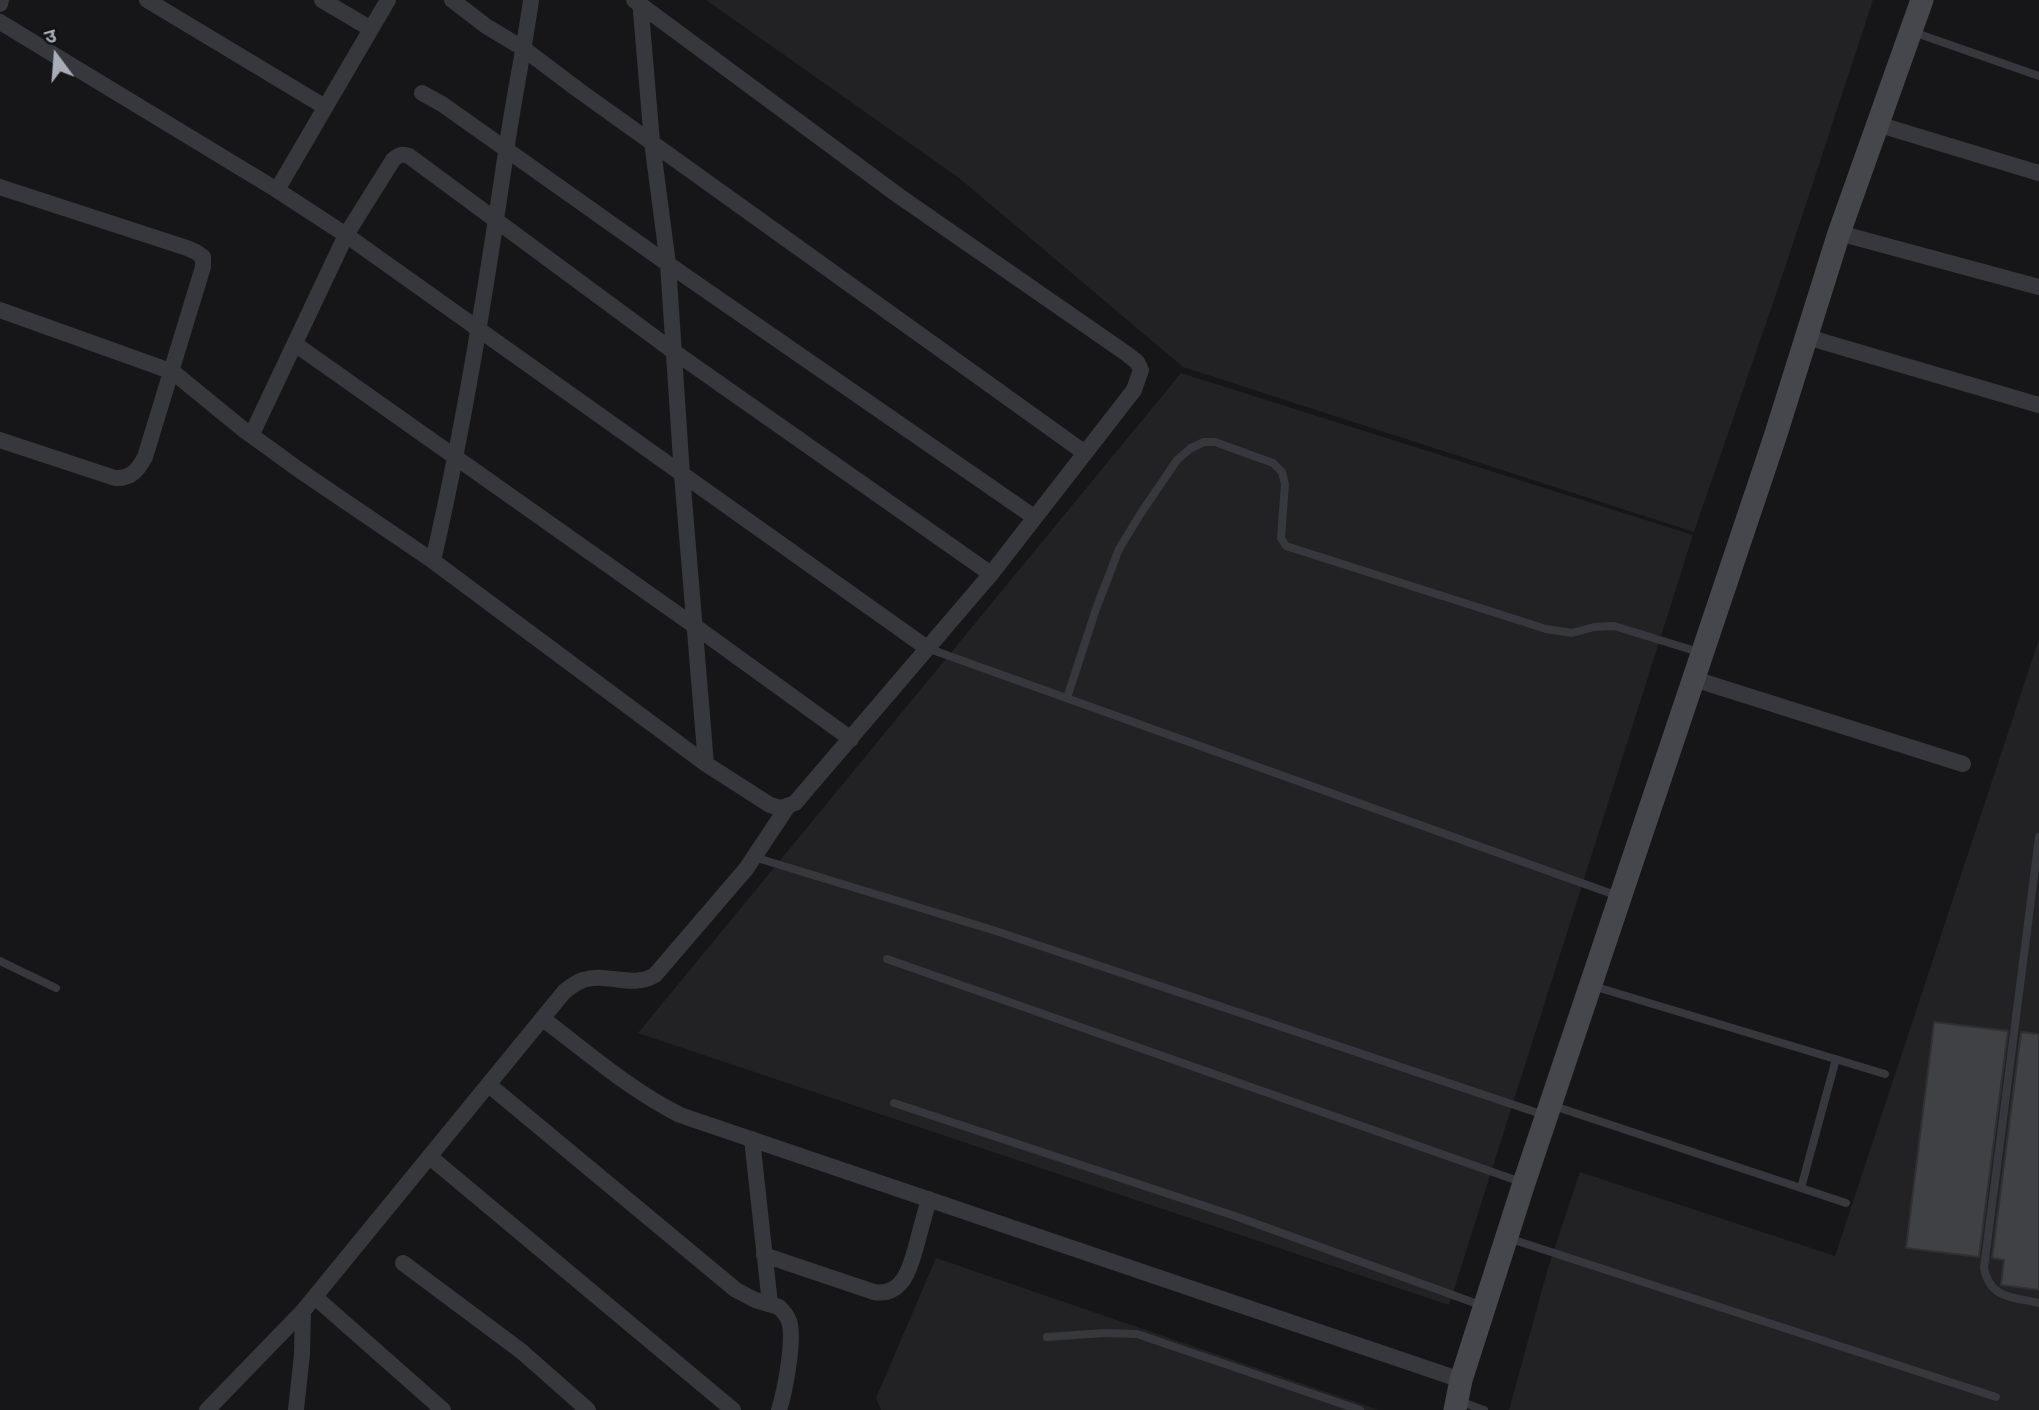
<!DOCTYPE html>
<meta charset="utf-8">
<style>
body{margin:0}
#map{position:relative;width:2039px;height:1410px;overflow:hidden;background:#161618;font-family:Lato,"Noto Sans Devanagari",sans-serif}
canvas{display:block}
.north{position:absolute;left:21px;top:21px;width:70px;height:70px;-webkit-text-stroke:5px #111113;paint-order:stroke;rotate:344deg;font-size:19px;font-weight:700;line-height:28px;text-align:center;color:#a8adb8}
.north::after{content:'';display:block;margin:auto;width:24px;height:32px;background:#a8adb8;clip-path:polygon(50% 0,100% 100%,50% 72%,0 100%)}
</style>
<div id="map">
<canvas width="2039" height="1410"></canvas>
<div class="north">उ</div>
</div>
<script>
const c = document.querySelector('canvas').getContext('2d');
c.lineJoin = 'round';
function fill(path, color) { c.fillStyle = color; c.fill(path, 'evenodd'); }
function trace(path, color, width, dash) { c.strokeStyle = color; c.lineWidth = width; c.lineCap = dash ? 'butt' : 'round'; c.setLineDash(dash || []); c.stroke(path); }
const built = new Path2D(`
 M706 0H1873L1785 268 1694 532 1183 367 959 178Z
 M1181 373 1693 535 1449 1305 638 1033Z
 M2039 639V1410H1509L1548 1268 1580 1172 1835 1256Z
 M936 1258 1379 1410H881L876 1398Z`);
const building = new Path2D(`
 M1934 1022 2008 1031 1979 1257 1906 1248Z
 M2021 1032 2039 1034V1290L2001 1285 2004 1260 1992 1258Z`);
const lane = new Path2D(`
 M1913 32 2039 76
 M927 648 1618 896
 M1067 698 1096 609 1119 549 1141 513 1177 460 1191 448 1204 442H1215L1273 463 1282 472 1285 484 1281 538 1286 546 1546 629 1572 633 1594 627 1614 626 1702 653
 M2039 837 1984 1268C1990 1299 2013 1297 2039 1303
 M754 857 996 931 1544 1115
 M887 959 1521 1182
 M0 961 56 988
 M1593 986 1885 1074
 M894 1103 1235 1216 1483 1306
 M1554 1106 1846 1203
 M1801 1188 1836 1059
 M1508 1238 1996 1397
 M1047 1337 1104 1333 1137 1334 1360 1410
 M1459 1401 1484 1410`);
const street = new Path2D(`
 M147 0 325 107
 M322 0 371 29
 M452 0 486 26 524 49 577 89 1085 453
 M640 0 652 142 668 264 682 475 706 764
 M0 4 1 0
 M0 22 277 190 346 235 927 648
 M422 93 442 104 668 264 1034 517
 M1877 124 2039 173
 M0 187 187 248 196 252 203 257V267L145 457C138 470 131 479 115 478L0 440
 M277 190 388 0
 M1839 233 2039 287
 M0 310 173 372 244 430 302 472 433 561 706 764 770 805 781 808 795 803 991 574 1134 390 1141 370 1137 362 1127 354 899 196 634 0
 M1807 337 2039 405
 M295 344 696 627 851 739
 M252 434 346 235 393 160C399 154 402 154 409 156L673 351 991 574
 M433 561C464 426 486 289 506 152 513 101 524 51 531 0
 M1694 679 1963 764
 M543 1019C587 1052 630 1090 680 1115L1461 1380
 M489 1085 736 1290 755 1300 779 1307C783 1311 787 1315 789 1321 795 1339 785 1391 779 1410
 M752 1139 770 1304
 M430 1157 733 1410
 M764 1255 874 1292C904 1297 911 1265 917 1243 921 1228 925 1213 929 1199
 M403 1263 521 1351 588 1410
 M315 1297 443 1410
 M207 1410 303 1311 564 992C570 987 576 982 583 980 607 972 632 989 655 975L746 869 788 806
 M296 1410 302 1354 303 1311`);
const secondary = new Path2D(`
 M1455 1410 1461 1380 1524 1183 1775 437 1839 233 1922 0`);
fill(built, '#222225');
fill(building, '#404145');
trace(building, '#303034', 2);
trace(lane, '#37383d', 8);
trace(street, '#37383d', 16);
trace(secondary, '#45474d', 23);
</script>
